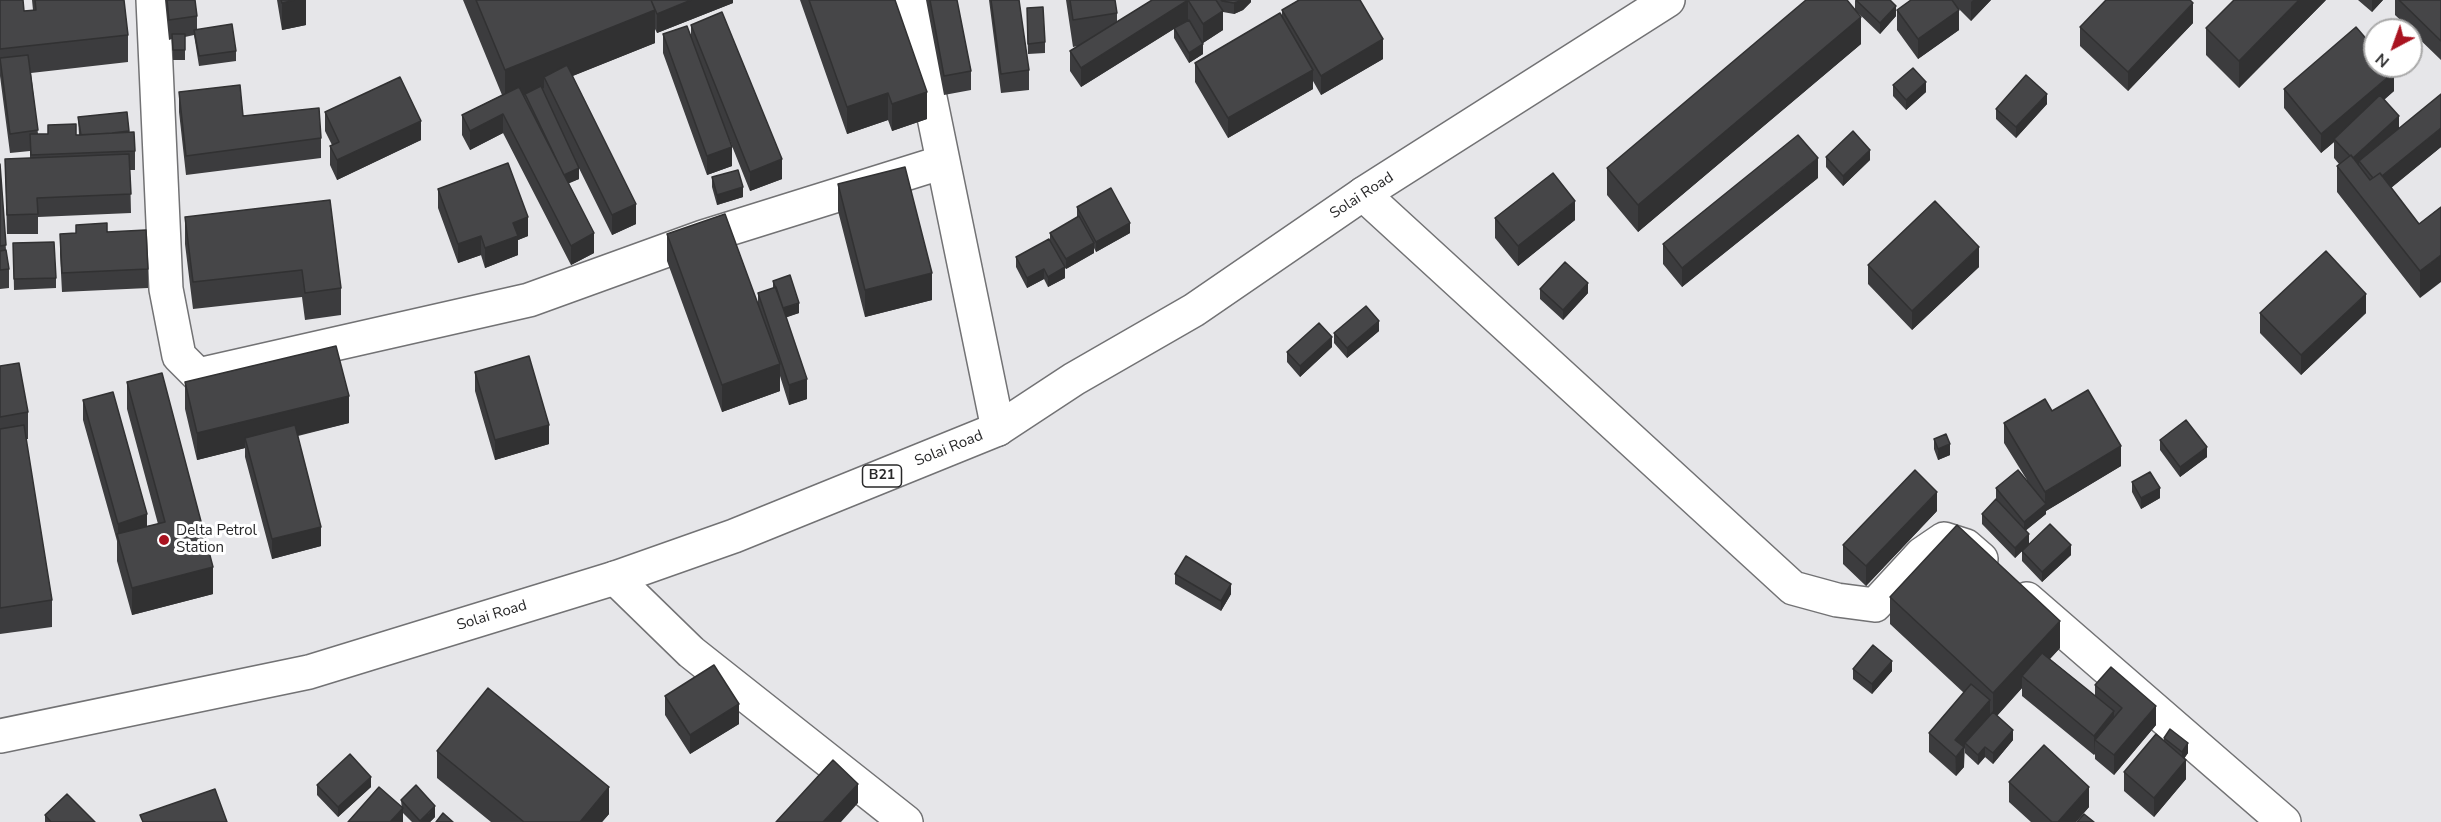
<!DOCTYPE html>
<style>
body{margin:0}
#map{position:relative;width:2441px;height:822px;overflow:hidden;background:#e6e6e9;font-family:"Nunito Sans",sans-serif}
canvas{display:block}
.north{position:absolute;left:2363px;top:18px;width:60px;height:60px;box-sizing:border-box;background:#fff;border:2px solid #a9a9a9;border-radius:50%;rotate:221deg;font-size:16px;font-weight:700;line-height:24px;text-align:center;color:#282829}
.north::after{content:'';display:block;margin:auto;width:21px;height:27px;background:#a91320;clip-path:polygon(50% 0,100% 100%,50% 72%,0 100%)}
</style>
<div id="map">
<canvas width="2441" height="822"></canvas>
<div class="north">N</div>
</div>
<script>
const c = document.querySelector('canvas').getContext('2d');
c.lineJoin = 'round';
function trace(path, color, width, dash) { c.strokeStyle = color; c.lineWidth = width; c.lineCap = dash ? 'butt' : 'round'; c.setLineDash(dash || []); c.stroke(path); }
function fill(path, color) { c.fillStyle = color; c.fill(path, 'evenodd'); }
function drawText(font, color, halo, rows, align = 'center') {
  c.font = font + ' "Nunito Sans",sans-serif'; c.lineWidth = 6; c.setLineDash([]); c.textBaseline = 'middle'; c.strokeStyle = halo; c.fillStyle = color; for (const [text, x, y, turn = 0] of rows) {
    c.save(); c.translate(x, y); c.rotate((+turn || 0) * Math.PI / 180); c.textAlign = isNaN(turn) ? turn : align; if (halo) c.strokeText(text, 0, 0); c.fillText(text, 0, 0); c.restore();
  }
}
const minor = new Path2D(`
 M153 0 166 289 179 356 198 375 529 300 703 237 943 162
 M910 0 998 429
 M1363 194 1793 588 1837 600 1875 605 1922 554 1944 539 1966 546 1981 559
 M615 578 691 652 906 822
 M2027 599 2284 822`);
const trunk = new Path2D(`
 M0 736 309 672 615 578 734 536 998 429 1074 379 1194 310 1363 194 1668 0`);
const wall = new Path2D(`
 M0 0 24 11 33 10 32 0H124L128 35V62L31 73 38 134 79 135 78 117 127 112 129 132 135 151V170H130L131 213 38 217V234H7L5 159 30 158V151L10 153 0 76Z
 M165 0H195L197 16V29L236 51V61L199 66 194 35 185 37V60H173L172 39 169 40Z
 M277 0H306V25L282 30Z
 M463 0H733V3L657 33 655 29V43L572 76 636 224 612 235 569 148 579 179 568 183 594 253 571 265 503 133 470 150 462 135V115L502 95Z
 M800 0H895L927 119 892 131 888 120 847 134Z
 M926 0H957L971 71V90L944 95Z
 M989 0H1019L1029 70V90L1001 93Z
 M1066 0H1115L1117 13V22L1152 0H1251V2L1243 10 1234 14 1223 12V30L1203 43V54L1189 63 1174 38V29L1081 87 1070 71V51L1078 46 1073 47Z
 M1855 0 1896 16 1880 34 1855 10 1861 44 1638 232 1607 195V168L1855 10Z
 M1911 0H1991L1971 21 1959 9V30L1918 59 1897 30V10Z
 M2326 0 2239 88 2206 55V28Z
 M2358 0H2383L2372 12Z
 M2395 0H2441V60L2411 31V30L2395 15Z
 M1027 8 1045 42V53L1028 54Z
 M1282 10 1383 59 1321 95 1313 81V89L1228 138 1195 82V63L1282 16Z
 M2193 23 2128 91 2080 46V27Z
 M691 25 782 179 750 191 730 141 732 166 707 175 663 53V34H691Z
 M1893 85 1926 92 1906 110 1893 96Z
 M2284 89 2394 91 2384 100 2399 128 2441 147 2391 188 2419 224 2441 207 2420 298 2337 192V166L2339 164 2334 158V142L2321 153 2284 108Z
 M179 92 243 116 321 138V158L186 175 179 112Z
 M2047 104 2016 138 1996 119V109Z
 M325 112 421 140 337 180 330 165V146L332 145 325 131Z
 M1826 157 1870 160 1843 186 1826 167Z
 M0 164 6 250 9 269V288L0 289Z
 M712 177 743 197 717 205 712 187Z
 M1818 178 1682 287 1663 264V244Z
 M838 184 932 300 865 317 838 211Z
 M438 189 528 236 518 240V255L485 268 481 255 458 263 438 208Z
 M1077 207 1130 233 1096 252 1094 248V253L1066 269 1065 268V278L1048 287 1044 279 1027 288 1016 267V257L1050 242V233L1077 218Z
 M185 217 341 288V315L305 320 302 297 193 309 185 244Z
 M1495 218 1575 220 1518 266 1495 238Z
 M76 225 107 232 148 269V288L62 292 60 254V234L76 233Z
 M667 234 758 306V293L773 288V281L799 313 786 317 807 399 789 405 780 376V391L722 412 667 261Z
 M13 243 56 278V288L14 290Z
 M1868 265 1979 267 1912 330 1868 284Z
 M1540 289 1588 293 1563 320 1540 299Z
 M2260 313H2366L2301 375 2260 333Z
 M1379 331 1347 358 1334 343V333Z
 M1332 347 1300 377 1287 362V352Z
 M0 366 28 412V439H26L52 600V627L0 634Z
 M475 372 549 444 495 460 475 391Z
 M127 382 213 594 132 615 117 561V541L83 420V400L147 526 158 524 127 409Z
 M185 382 349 423 298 436 321 546 272 559 245 457V448L197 460 185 409Z
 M2052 411 2121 466 2046 511V514L2026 530 2029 544 2071 555 2042 582 2022 561V551L2015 558 1982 524V514L2001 505 1996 499V488L2027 480 2004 443V423Z
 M1934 439 1950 455 1938 460 1934 449Z
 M2160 440 2207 457 2180 477 2160 450Z
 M2132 482 2160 498 2141 509 2132 492Z
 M1937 511 1866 586 1843 564V545Z
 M1175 574 1231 594 1221 611 1175 584Z
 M1890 597 2060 648 2050 659 2095 696V685L2156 725 2114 775 2095 759V754L2094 755 2022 696V688L1997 716 2013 740 1993 764 1985 757 1978 765 1965 753V748L1964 749V767L1956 776 1929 752V733L1964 693 1890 624Z
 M1853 669 1892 671 1872 694 1853 679Z
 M665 696 739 724 690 754 665 715Z
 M2164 738 2188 753 2184 758 2186 779 2154 817 2124 791V772L2164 741Z
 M437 751 609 814 602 822H491L437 778Z
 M2009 782 2089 807 2076 822H2031L2009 802Z
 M317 785 371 787 338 817 317 795Z
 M401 800 435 817 430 822H412L403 813V822Z
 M45 815 95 822H45Z`);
const shadedWall = new Path2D(`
 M295 0H306V25L282 30V3Z
 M691 0H733V3L657 33V14Z
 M1188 0V20L1081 87V68Z
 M1243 0H1251V2L1243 10 1234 14V3Z
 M1973 0H1991L1971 21V2Z
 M2299 0H2326L2239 88V61Z
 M2372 0H2383L2372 12Z
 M2193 3V23L2128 91V72Z
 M1896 6V16L1880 34V23Z
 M655 10V43L548 86 544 77V88L505 103V70Z
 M1959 10V30L1918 59V39Z
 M1223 11V30L1203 43V24Z
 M1861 17V44L1638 232V205Z
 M1383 39V59L1321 95V76Z
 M1203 44V54L1189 63V53Z
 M1313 70V89L1228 138V118Z
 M2394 72V91L2335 141 2334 139V142L2321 153V134Z
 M1926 82V92L1906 110V100Z
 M927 92V119L892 131V104Z
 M888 93V120L847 134V107Z
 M2047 94V104L2016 138V127Z
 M503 114V133L470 150V131Z
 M2399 116V135L2359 161V172L2352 159Z
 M421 121V140L337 180V160Z
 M2441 128V147L2376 200V181Z
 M732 147V166L707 175V156Z
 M1870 150V160L1843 186V176Z
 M1818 158V178L1682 287V268Z
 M782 159V179L750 191V172Z
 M579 168V179L563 186V176Z
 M743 187V197L717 205V195Z
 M1575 201V220L1518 266V246Z
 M636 204V224L612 235V215Z
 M528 217V236L518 240V255L485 268V248L513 223Z
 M1130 223V233L1096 252V242Z
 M594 233V253L571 265V246Z
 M481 236V255L458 263V244Z
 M1094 243V253L1066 269V259Z
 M1979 247V267L1912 330V311Z
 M2441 255V282L2420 298V271Z
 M1065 267V278L1048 287V277Z
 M1044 269V279L1027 288V278Z
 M932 273V300L865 317V290Z
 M1588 283V293L1563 320V310Z
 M2366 294V313L2301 375V355Z
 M799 303V313L782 319V309Z
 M1379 321V331L1347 358V348Z
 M1332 337V347L1300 377V366Z
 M780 364V391L722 412V385Z
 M807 379V399L789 405V385Z
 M349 396V423L248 447 245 438V448L197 460V433Z
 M549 425V444L495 460V440Z
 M1950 444V455L1938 460V449Z
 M2121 446V466L2046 511V514L2024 532V522L2045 505V492Z
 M2207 447V457L2180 477V467Z
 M2160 488V498L2141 509V498Z
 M1937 492V511L1866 586V566Z
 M147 514V534L118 536V524Z
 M321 527V546L272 559V539Z
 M2029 534V544L2015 558V548Z
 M2071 545V555L2042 582V572Z
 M213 567V594L132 615V588Z
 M1231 584V594L1221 611V601Z
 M2060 621V648L2028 682 2022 676V688L1993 720V693Z
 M1892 661V671L1872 694V684Z
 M1990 700V719L1965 743 1964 767 1956 776 1955 740Z
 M739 704V724L690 754V735Z
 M2156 706V725L2114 775V755Z
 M2114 711V730L2095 740 2094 755V736Z
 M2013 730V740L1993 764V753Z
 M2188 743V753L2182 762V752Z
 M1985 747V757L1978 765V755Z
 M2186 760V779L2154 817V798Z
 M371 777V787L338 817V807Z
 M858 784V803L841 822H823Z
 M609 787V814L602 822H580Z
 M2089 787V807L2076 822H2058Z
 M435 806V817L430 822H420Z
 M403 808V822H390Z`);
const building = new Path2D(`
 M0 0H23L24 11 36 10 35 0H124L128 35 0 49Z
 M167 0H195L197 16 169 20Z
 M281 0H295L282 3Z
 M476 0H651L655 10 505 70Z
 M651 0H691L657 14Z
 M809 0H895L927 92 892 104 888 93 847 107Z
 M930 0H957L971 71 944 76Z
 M991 0H1019L1029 70 1001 74Z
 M1070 0H1115L1117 13 1073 20Z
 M1152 0H1216L1223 11 1203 24 1188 0 1081 68 1070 51Z
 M1221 0H1243L1234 3 1222 1Z
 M1299 0H1360L1383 39 1321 76 1282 10Z
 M1806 0H1847L1861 17 1638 205 1607 168Z
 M1856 0H1890L1896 6 1880 23Z
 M1911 0H1952L1959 10 1918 39 1897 10Z
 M2106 0H2190L2193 3 2128 72 2080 27Z
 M2234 0H2299L2239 61 2206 28Z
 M2399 0H2441V41Z
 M1043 7 1045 42 1028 44 1027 8Z
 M722 12 782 159 750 172 691 25Z
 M1280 13 1313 70 1228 118 1195 63Z
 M1189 20 1203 44 1189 53 1174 28Z
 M232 24 236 51 199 56 194 30Z
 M687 26 732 147 707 156 663 34Z
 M2356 27 2375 49V66H2389L2394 72 2321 134 2284 89Z
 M172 34H185V50H173Z
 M28 55 38 130 10 134 0 58Z
 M567 65 636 204 612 215 544 77Z
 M1913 68 1926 82 1906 100 1893 85Z
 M2026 75 2047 94 2016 127 1996 109Z
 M400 77 421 121 337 160 330 146 339 142 325 112Z
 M240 85 243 116 319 108 321 138 186 156 179 92Z
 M541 86 579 168 564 175 525 94Z
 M519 87 594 233 571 246 503 114 470 131 462 115Z
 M2441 94V128L2382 176 2380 173 2373 178 2359 161Z
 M2380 95 2399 116 2353 158 2351 155 2350 156 2334 139Z
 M127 112 129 131 112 133 81 135 78 117Z
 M76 124V135L134 132 135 151 31 155 30 134H48V125Z
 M1853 131 1870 150 1843 176 1826 157Z
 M1798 135 1818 158 1682 268 1663 244Z
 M129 154 131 194 37 198 38 214 7 215 5 159Z
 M2351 155 2370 180 2380 173 2419 224 2441 207V255L2420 271 2337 166Z
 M508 163 528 217 513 223 518 236 485 248 481 236 458 244 438 189Z
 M0 164 6 245 0 246Z
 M905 167 932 273 865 290 838 184Z
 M738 170 743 187 717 195 712 177Z
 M1553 173 1575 201 1518 246 1495 218Z
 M1111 188 1130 223 1096 242 1077 207Z
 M330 200 341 288 305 293 302 270 193 282 185 217Z
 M1935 201 1979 247 1912 311 1868 265Z
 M725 214 780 364 722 385 667 234Z
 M1079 216 1094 243 1066 259 1050 233Z
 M107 223V232L146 230 148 269 62 273 60 234 76 233V225Z
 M1049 239 1065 267 1048 277 1044 269 1027 278 1016 257Z
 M54 242 56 278 14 279 13 243Z
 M6 250 9 269 0 270V251Z
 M2326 251 2366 294 2301 355 2260 313Z
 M1565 262 1588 283 1563 310 1540 289Z
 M790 275 799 303 783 308 773 281Z
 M776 287 807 379 789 385 758 293Z
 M1366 306 1379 321 1347 348 1334 333Z
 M1319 323 1332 337 1300 366 1287 352Z
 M336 346 349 396 197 433 185 382Z
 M529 356 549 425 495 440 475 372Z
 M19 363 28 412 0 417V366Z
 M162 373 213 567 132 588 117 534 165 522 127 382Z
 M2088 390 2121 446 2045 492 2004 423 2045 399 2052 411Z
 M113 392 147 514 118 524 83 400Z
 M2186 420 2207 447 2180 467 2160 440Z
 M24 425 52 600 0 608V429Z
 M295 425 321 527 272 539 245 438Z
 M1946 434 1950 444 1938 449 1934 439Z
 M1915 470 1937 492 1866 566 1843 545Z
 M2018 470 2046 504 2024 522 1996 488Z
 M2150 472 2160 488 2141 498 2132 482Z
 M1996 499 2029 534 2015 548 1982 514Z
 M2050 524 2071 545 2042 572 2022 551Z
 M1957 525 2060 621 1993 693 1890 597Z
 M1186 556 1231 584 1221 601 1175 574Z
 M1873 645 1892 661 1872 684 1853 669Z
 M2042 653 2114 711 2094 736 2022 676Z
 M714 665 739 704 690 735 665 696Z
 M2111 667 2156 706 2114 755 2095 740 2122 708 2095 685Z
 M1971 684 1990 700 1955 740 1964 747 1956 757 1929 733Z
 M488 688 609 787 580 822H524L437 751Z
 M1993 712 2013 730 1993 753 1985 747 1978 755 1965 743Z
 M2170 729 2188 743 2182 752 2164 738Z
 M2156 734 2186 760 2154 798 2124 772Z
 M2044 745 2089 787 2058 822H2052L2009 782Z
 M350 754 371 777 338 807 317 785Z
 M833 760 858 784 823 822H776Z
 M416 785 435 806 420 821 401 800Z
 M379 787 403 808 390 822H348Z
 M215 789 227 822H143L140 815Z
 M67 794 95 822H51L45 815Z
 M443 813 453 822H436Z
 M2084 814 2094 822H2077Z`);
const markers = [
 [164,540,6,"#a91320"]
];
const shields = [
 [882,476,39]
];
const shieldNames = [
 ["B21",882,476]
];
const streetNames = [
 ["Solai Road",1362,196,-33],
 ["Solai Road",949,449,-22],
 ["Solai Road",492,616,-17]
];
const poiNames = [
 ["Delta Petrol",176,531],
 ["Station",176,548]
];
trace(minor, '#727274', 36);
trace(trunk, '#727274', 36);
trace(minor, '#fff', 33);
trace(trunk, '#fff', 33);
fill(wall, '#3c3c3e');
fill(shadedWall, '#313132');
fill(building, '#464648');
trace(building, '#313132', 1.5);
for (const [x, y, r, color] of markers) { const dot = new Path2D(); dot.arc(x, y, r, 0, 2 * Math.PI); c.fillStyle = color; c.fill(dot); trace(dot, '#fff', 2); }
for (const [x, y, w] of shields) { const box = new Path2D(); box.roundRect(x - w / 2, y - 11, w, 22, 4.5); c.fillStyle = '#fff'; c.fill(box); trace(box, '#282829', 1.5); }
drawText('bold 14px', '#282829', null, shieldNames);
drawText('15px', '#282829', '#fff', streetNames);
drawText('15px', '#282829', '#fff', poiNames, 'left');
</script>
